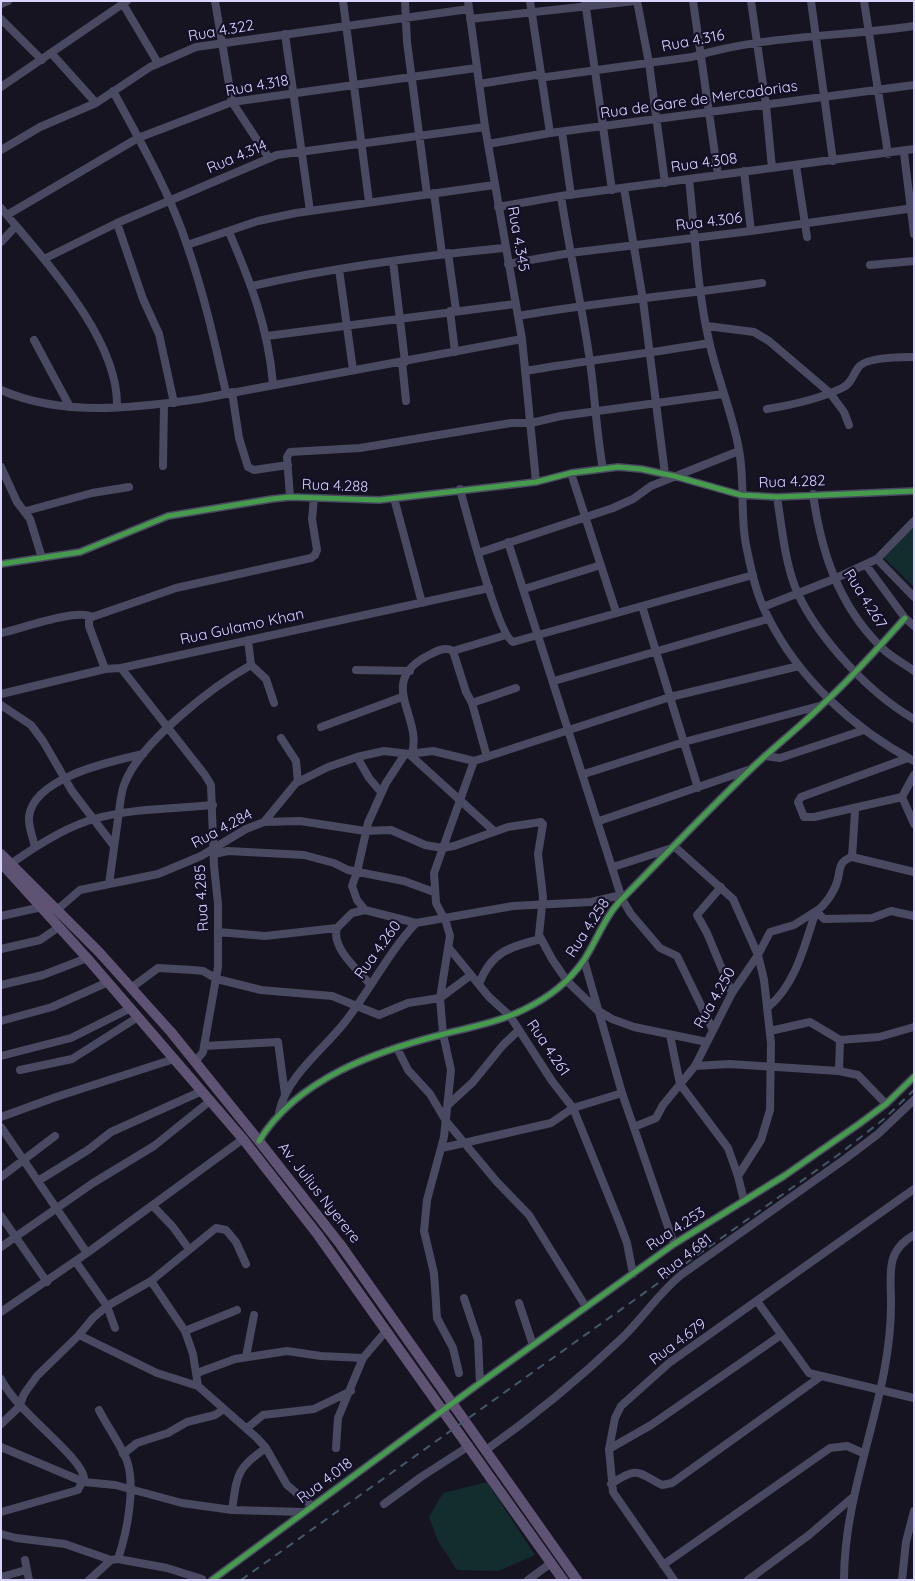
<!DOCTYPE html>
<style>
body{margin:0}
#map{position:relative;width:915px;height:1581px;overflow:hidden;background:#161421;font-family:Quicksand,sans-serif}
canvas{display:block}
.frame{position:absolute;inset:0;border:2px solid #d9d4ff;pointer-events:none}
</style>
<div id="map">
<canvas width="915" height="1581"></canvas>
<div class="frame"></div>
</div>
<script>
const c = document.querySelector('canvas').getContext('2d');
c.lineJoin = 'round';
function fill(path, color) { c.fillStyle = color; c.fill(path, 'evenodd'); }
function trace(path, color, width, dash) { c.strokeStyle = color; c.lineWidth = width; c.lineCap = dash ? 'butt' : 'round'; c.setLineDash(dash || []); c.stroke(path); }
function drawText(font, color, halo, rows, align = 'center') {
  c.font = font + ' Quicksand,sans-serif'; c.lineWidth = 4.5; c.setLineDash([]); c.textBaseline = 'middle'; c.strokeStyle = halo; c.fillStyle = color; for (const [text, x, y, turn = 0] of rows) {
    c.save(); c.translate(x, y); c.rotate((+turn || 0) * Math.PI / 180); c.textAlign = isNaN(turn) ? turn : align; if (halo) c.strokeText(text, 0, 0); c.fillText(text, 0, 0); c.restore();
  }
}
const green = new Path2D(`
 M914 526V587L883 557Z
 M487 1482 535 1555 498 1571 457 1570 438 1541 429 1517 443 1493Z`);
const minor = new Path2D(`
 M215 1 232 102 269 158
 M343 1 369 202
 M405 1 407 42 427 194
 M468 1 485 127 522 339 536 482
 M530 1 550 133
 M585 1 612 190
 M637 1 649 63 665 183
 M693 1 718 175
 M751 1 766 105 772 168
 M811 1 833 161
 M864 1 888 154
 M1 4 8 1
 M123 4 158 63
 M1 19 42 60
 M470 19 635 1
 M285 34 310 211
 M52 54 96 103
 M479 84 535 75 546 77 692 57C764 35 840 37 914 26
 M1 87 127 1
 M113 91C140 141 169 191 187 245 204 294 215 343 226 393
 M562 132 571 195
 M488 144 550 133 914 85
 M1 150 40 127 96 103 150 67 196 47 469 9
 M904 153 914 234
 M796 165 807 237
 M744 171 751 231
 M689 179C695 234 697 291 710 345 718 380 733 415 739 450 745 481 740 514 746 545 751 569 756 595 768 617 799 679 854 729 914 761
 M624 188 643 300 665 474
 M434 193 442 254
 M561 196C569 249 581 301 589 355 595 393 596 431 603 469
 M498 207 561 196 914 149
 M1 208C43 259 119 338 117 407
 M7 215 138 138 232 102 476 68
 M117 223 143 299 159 334 174 403
 M229 232C251 283 268 327 273 384
 M1 242 16 226
 M187 245 258 221 296 213 494 185
 M448 253 456 310
 M44 259 117 223 277 155 485 127
 M393 261 405 362
 M508 264 570 253 751 231 914 208
 M870 265 914 261
 M339 269 353 370
 M252 286C335 267 420 256 504 248
 M450 311 455 352
 M518 316C598 302 680 295 762 283
 M707 326 754 332 769 341 830 393 844 412 849 425
 M267 336 515 304
 M34 340 70 407
 M402 362 406 401
 M525 371C587 360 648 354 709 343
 M1 390C62 417 134 408 199 399L522 339
 M232 392 239 438 248 467 254 470 288 465
 M767 409C792 405 819 399 842 388 852 383 852 376 858 368 864 357 902 357 914 357
 M163 466 164 404
 M1 467 17 502 30 519 42 558
 M571 473 616 612
 M460 489C466 511 498 635 513 642L753 575
 M813 494C821 551 838 604 880 646 889 656 903 663 914 671
 M290 497 287 457 290 452 360 448 511 423H531L561 416 723 394
 M777 497C782 528 785 565 798 594 820 640 870 694 914 719
 M394 498 422 603
 M26 511 92 493 129 487
 M508 542 622 899 631 914 660 948 677 956 713 1030
 M478 553 613 508 633 499 651 486 739 451
 M877 559 914 597
 M1 564 80 552 168 516 272 499 290 497 379 500 536 482 571 473 618 467 641 469 674 476 741 495 777 497 914 491
 M866 565 905 618 914 626
 M524 589 601 565
 M642 606 698 788
 M763 607 834 579 877 559 914 521
 M92 617 89 620V626L105 669
 M1 633C20 629 78 608 92 617L176 588 311 558 315 555 317 550 312 519 314 498
 M248 640 251 665 266 679 274 703
 M453 651 466 692 472 703 487 757
 M121 668 205 775 211 785 214 866 218 904V967L203 1052 195 1062
 M356 670 410 671
 M554 681 768 619
 M1 694 105 669 121 668 489 588
 M472 703 516 688
 M1 705 31 725 43 741 72 791 114 846
 M321 727 402 697
 M281 738 296 761 298 782
 M412 753C423 716 374 681 431 654 438 650 445 647 453 651L506 635
 M409 754 494 831
 M765 756 780 758 864 730
 M357 757 369 778 381 792
 M584 774 684 742 819 706
 M914 775 902 797 914 824
 M902 797 814 817H804L798 802 801 797 908 758
 M599 821 748 770
 M264 822 300 821 365 831 391 830 425 845 442 848 454 846 508 827 541 822 543 824 538 854 543 897 539 935 552 959 567 981 597 1010 612 1019 634 1027 707 1042
 M35 847C33 838 28 826 29 817 33 777 113 761 143 754
 M214 854 228 851 304 855 334 863 348 870 404 881 434 892
 M852 857 914 872
 M852 857 855 812
 M12 863C36 846 65 827 94 819 132 808 174 809 213 805
 M613 867 675 847 733 899 758 955 764 980 771 1043 770 1110 761 1140 738 1176
 M109 884C112 862 115 841 118 819 120 808 120 796 124 785 139 743 213 686 251 665
 M721 887 697 915 707 933 732 993
 M58 909 80 890 158 874 201 856 246 829 264 822 296 783 328 767 357 757 384 751 409 754 433 751 474 761 670 697 799 666
 M365 910 357 900 352 886 357 872 368 823 386 783 405 754
 M1 916 42 907
 M337 928C331 948 358 970 370 984
 M218 932 265 936 337 928 352 913 365 910 416 923
 M449 948 489 997 510 1016 552 1081 573 1108 620 1224 627 1243 633 1274
 M1 949 40 940 59 927
 M584 960 622 1093 674 1244
 M479 984C491 952 509 947 541 939
 M1 985 43 975 87 958
 M131 988 158 968 193 970 203 971 217 979 261 990 332 996 379 1015 408 1003 440 998 471 975
 M768 1007C796 985 805 943 816 911 824 907 834 892 837 882 841 870 837 862 852 857
 M1 1021 52 1007 108 982
 M770 1031 810 1022 840 1040 879 1037 914 1027
 M670 1035 680 1084 728 1148 738 1176 744 1201
 M204 1046 278 1042 285 1094
 M397 1048 408 1070 430 1094 446 1121 497 1182 529 1215 586 1307
 M1 1056 71 1038 131 1008
 M695 1066 729 1064 839 1071 858 1075 886 1104
 M20 1070 72 1059 138 1017
 M839 1071 840 1040
 M449 1104 473 1082 503 1045 519 1030
 M279 1113C286 1077 323 1050 345 1022 370 990 388 953 416 923L513 906 591 902 621 895
 M1 1117 56 1097 174 1059
 M1 1127 87 1253
 M634 1127 656 1118 663 1105 695 1066 732 993 758 955 770 932 794 925 816 911 824 919 872 918 891 911 914 916
 M259 1141C297 1079 376 1051 444 1034 472 1027 499 1022 525 1009 549 997 568 983 584 960 597 940 605 916 622 899 665 855 708 810 752 768 775 746 800 727 822 705 852 678 878 648 905 618
 M442 1148 551 1123 573 1108 622 1093
 M1 1177 55 1136
 M38 1181 88 1150 111 1132 202 1091
 M153 1206 173 1227 189 1249
 M1 1216 47 1282
 M1 1247 93 1183 154 1146 210 1101
 M76 1262 107 1306 115 1328
 M151 1281 185 1331 193 1354 198 1386 257 1438 266 1448 287 1485 312 1506
 M464 1298 478 1340 480 1383
 M757 1301 809 1373 914 1398
 M519 1303 533 1345
 M1 1312 87 1253 243 1139
 M185 1331 237 1310
 M79 1335 157 1373 198 1386
 M246 1357 254 1315
 M197 1373 235 1359 287 1351 321 1356 363 1358
 M459 1373 453 1348 437 1318 434 1273 424 1231 427 1200 444 1137 451 1070 443 1034 440 998 450 936 446 922 436 903 434 873 474 761
 M1 1379C15 1410 82 1457 84 1478L78 1490 1 1512
 M99 1410C107 1426 121 1445 127 1461 136 1487 127 1532 118 1559
 M1 1424 19 1407 24 1394 37 1376 79 1335 93 1318 107 1306 151 1281 216 1228 226 1230 236 1242 246 1264
 M247 1428 263 1415 314 1409 351 1391
 M1 1447 84 1482 115 1485 182 1503 232 1510 304 1512
 M336 1448 338 1418 363 1358 386 1331
 M609 1449 651 1425 781 1335
 M486 1450C534 1416 578 1380 621 1339 642 1319 658 1294 681 1275L845 1159 878 1134 914 1100
 M123 1454 137 1443 168 1433 187 1422 215 1415 224 1409
 M611 1484C638 1466 637 1472 662 1485L672 1483 820 1377
 M384 1504 421 1477 469 1446
 M232 1510C237 1476 236 1468 266 1448
 M1 1534 16 1538 65 1544 111 1560
 M25 1560 29 1580
 M663 1565 830 1448 847 1446 863 1453
 M1 1577 26 1570
 M89 1580 111 1560 118 1559 167 1568 202 1579
 M212 1580 480 1383 674 1244 784 1176 859 1124 886 1104 914 1077
 M528 1580 551 1563
 M674 1580 613 1492 609 1449 615 1418 621 1406 669 1363 914 1189
 M748 1580 809 1535 852 1498
 M844 1580C844 1484 892 1396 891 1302 891 1274 885 1251 914 1235
 M902 1580 906 1542 914 1511`);
const major = new Path2D(`
 M1 854 99 952 171 1032 259 1141 340 1244 577 1580
 M1 863 87 958 243 1139 318 1235 563 1580`);
const rail = new Path2D(`
 M241 1580 838 1155 884 1119 914 1090`);
const cycleway = new Path2D(`
 M1 564 80 552 168 516 272 499 290 497 379 500 536 482 571 473 618 467 641 469 674 476 741 495 777 497 914 491
 M259 1141C297 1079 376 1051 444 1034 472 1027 499 1022 525 1009 549 997 568 983 584 960 597 940 605 916 622 899 665 855 708 810 752 768 775 746 800 727 822 705 852 678 878 648 905 618
 M212 1580 480 1383 674 1244 784 1176 859 1124 886 1104 914 1077`);
const streetNames = [
 ["Rua 4.322",221,31,-10],
 ["Rua 4.316",693,41,-11],
 ["Rua 4.318",257,86,-10],
 ["Rua de Gare de Mercadorias",699,100,-8],
 ["Rua 4.314",237,157,-23],
 ["Rua 4.308",704,163,-8],
 ["Rua 4.306",709,222,-7],
 ["Rua 4.345",518,239,80],
 ["Rua 4.282",792,482,-2],
 ["Rua 4.288",335,486,2],
 ["Rua 4.267",865,599,58],
 ["Rua Gulamo Khan",242,627,-12],
 ["Rua 4.284",222,829,-28],
 ["Rua 4.285",202,898,-93],
 ["Rua 4.258",588,928,-57],
 ["Rua 4.260",378,950,-54],
 ["Rua 4.250",715,998,-60],
 ["Rua 4.261",548,1048,56],
 ["Av. Julius Nyerere",319,1193,52],
 ["Rua 4.253",676,1229,-33],
 ["Rua 4.681",685,1257,-38],
 ["Rua 4.679",678,1342,-37],
 ["Rua 4.018",325,1481,-37]
];
fill(green, '#132c2d');
trace(minor, '#4a4962', 8);
trace(major, '#5e5373', 10);
trace(rail, '#43596b', 2, [8, 6]);
trace(cycleway, '#469c4c', 5);
drawText('15px', '#d9d4ff', '#130f26', streetNames);
</script>
